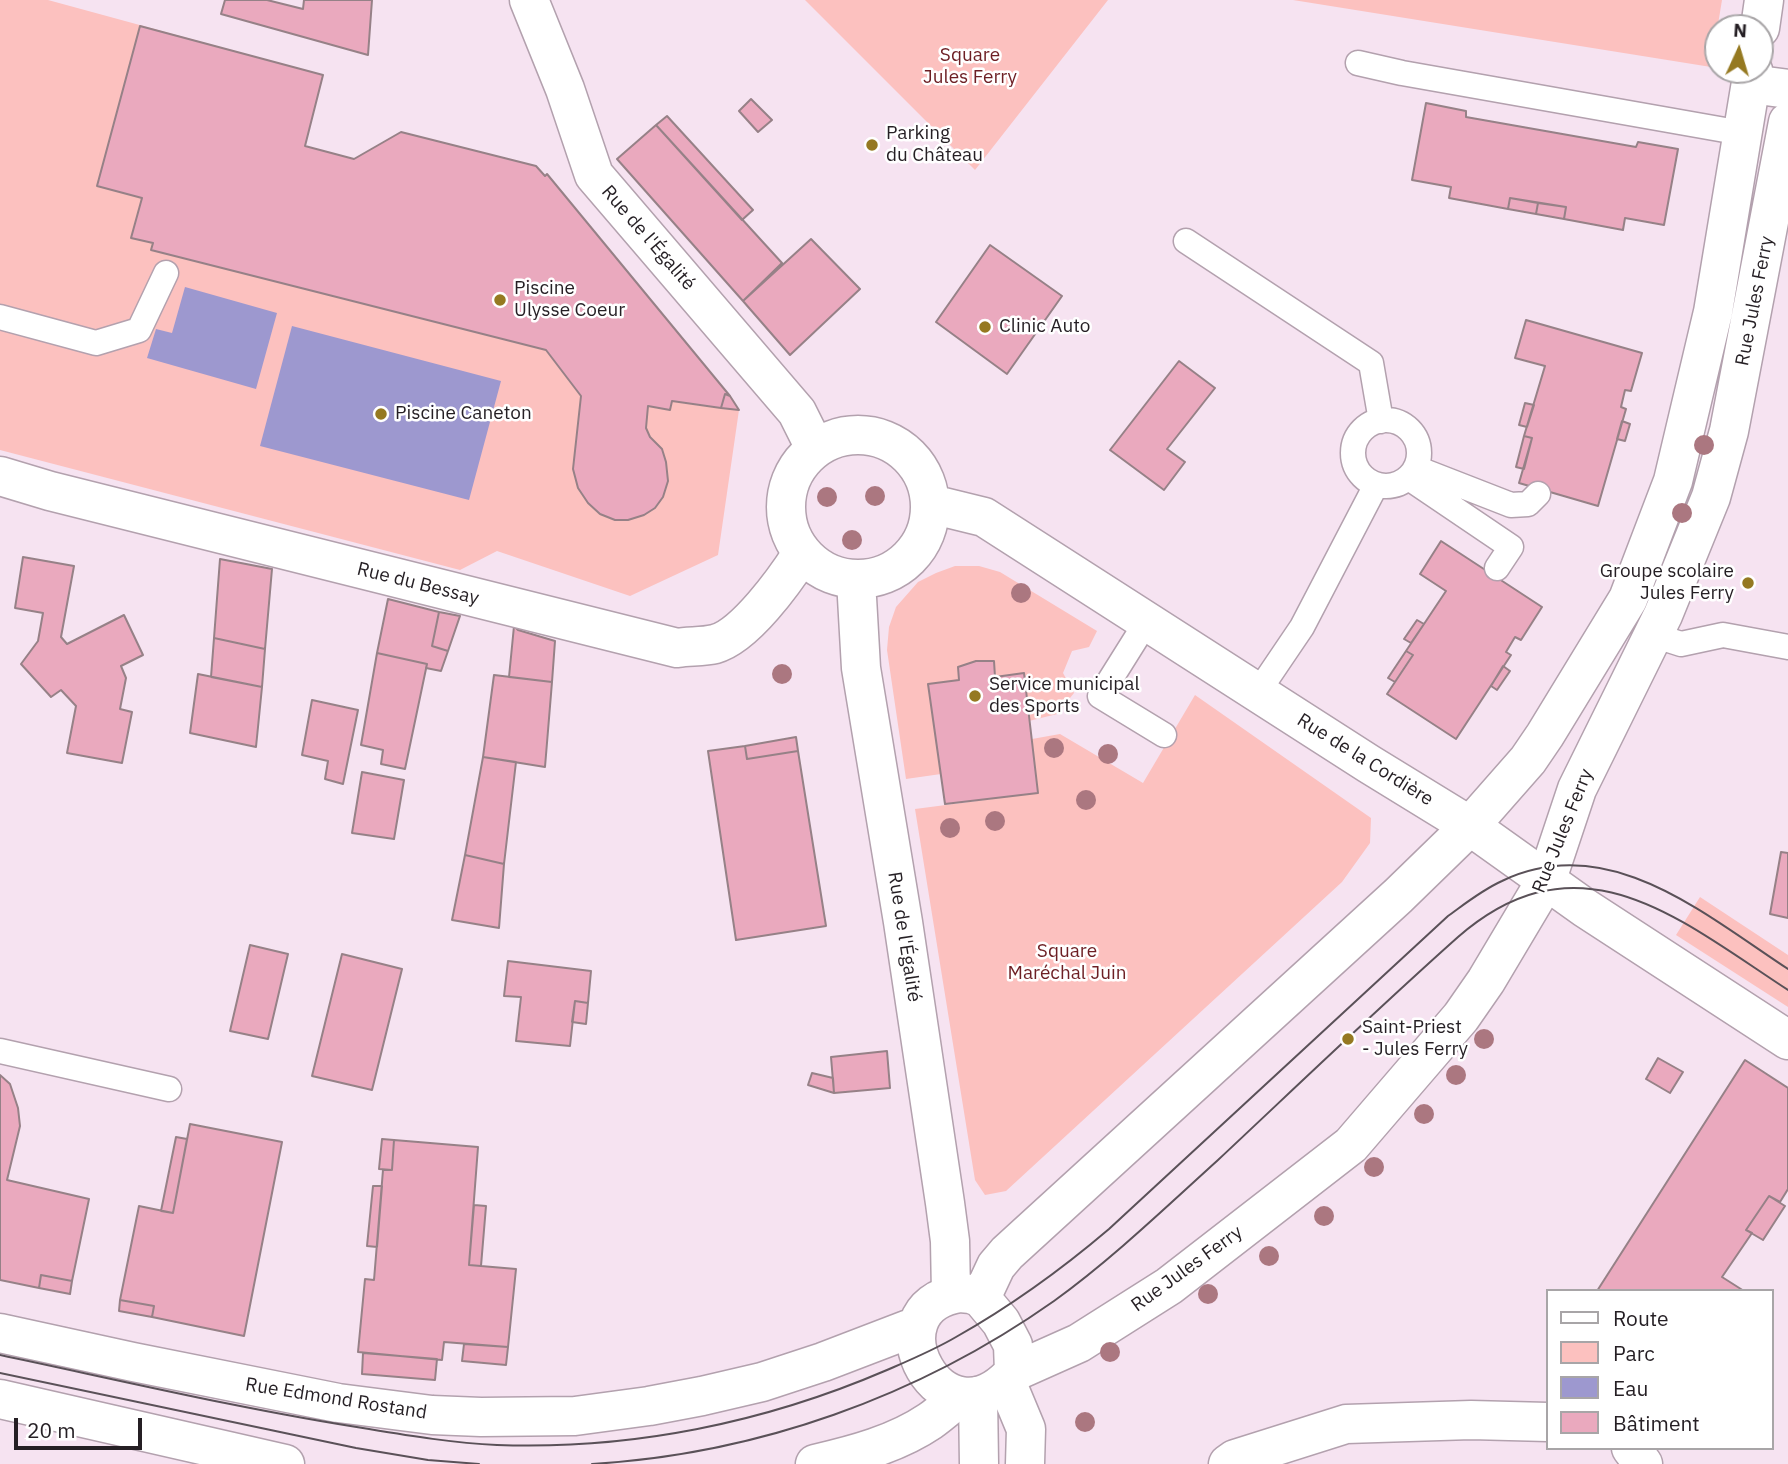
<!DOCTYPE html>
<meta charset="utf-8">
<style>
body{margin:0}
#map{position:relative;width:1788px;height:1464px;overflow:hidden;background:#f6e3f1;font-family:"IBM Plex Sans",sans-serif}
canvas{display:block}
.legend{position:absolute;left:1546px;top:1289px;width:228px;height:161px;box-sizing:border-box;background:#fff;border:2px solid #a8a5a7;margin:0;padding:9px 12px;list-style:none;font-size:21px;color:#251f24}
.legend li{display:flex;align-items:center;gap:14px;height:35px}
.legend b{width:35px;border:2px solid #a8a5a7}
.north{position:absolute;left:1704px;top:14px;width:70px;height:70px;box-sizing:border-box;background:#fff;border:2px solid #a8a5a7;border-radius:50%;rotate:4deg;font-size:19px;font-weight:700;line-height:28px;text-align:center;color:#251f24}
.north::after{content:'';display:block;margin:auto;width:24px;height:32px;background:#957921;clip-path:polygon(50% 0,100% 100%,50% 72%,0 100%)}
.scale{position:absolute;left:14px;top:1418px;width:128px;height:32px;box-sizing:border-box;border:4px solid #251f24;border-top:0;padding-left:9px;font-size:21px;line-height:24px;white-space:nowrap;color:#251f24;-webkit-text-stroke:5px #fff;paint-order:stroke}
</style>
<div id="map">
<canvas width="1788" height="1464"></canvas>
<ul class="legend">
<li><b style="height:9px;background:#fff"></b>Route</li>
<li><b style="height:19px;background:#fcc1bf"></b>Parc</li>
<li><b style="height:19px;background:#9d98cf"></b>Eau</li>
<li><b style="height:19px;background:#eaa9be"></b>Bâtiment</li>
</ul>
<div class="north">N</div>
<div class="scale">20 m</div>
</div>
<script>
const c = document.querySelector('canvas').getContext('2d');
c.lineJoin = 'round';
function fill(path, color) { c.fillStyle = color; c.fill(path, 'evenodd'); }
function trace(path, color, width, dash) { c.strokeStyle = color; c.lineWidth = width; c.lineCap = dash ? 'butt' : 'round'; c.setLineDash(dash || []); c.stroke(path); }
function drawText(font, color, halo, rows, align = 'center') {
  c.font = font + ' "IBM Plex Sans",sans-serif'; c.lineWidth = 5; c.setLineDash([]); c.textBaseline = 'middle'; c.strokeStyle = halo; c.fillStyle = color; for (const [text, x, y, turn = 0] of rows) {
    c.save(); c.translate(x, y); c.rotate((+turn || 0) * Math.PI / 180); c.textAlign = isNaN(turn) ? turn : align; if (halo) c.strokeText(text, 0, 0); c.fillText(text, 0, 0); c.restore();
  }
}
const green = new Path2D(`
 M0 0H48L323 75 305 146 354 159 401 132 536 166 545 176 547 174 730 396 739 410 718 555 630 596 497 551 460 570 0 450Z
 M805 0H1108L975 170Z
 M1293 0H1722L1711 67Z
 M955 566H979L1000 572 1097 631 1089 647 1072 651 1063 673 1074 693 1057 714 1029 721 995 677 994 661H976L958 668 959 680 941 774 906 779 887 650 889 627 896 607 918 582 936 573Z
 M1195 695 1371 818 1370 843 1342 882 1006 1191 985 1195 975 1180 915 809 1038 793 1032 739 1060 734 1143 783Z
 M1700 897 1788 955V1007L1676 935Z`);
const water = new Path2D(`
 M185 287 277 313 256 389 147 358 156 329 172 333Z
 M292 326 501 381 469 500 260 446Z`);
const building = new Path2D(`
 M225 0H267L303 9 304 0H372L368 55 221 14Z
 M140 26 323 75 305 146 354 159 401 132 536 166 545 176 547 174 730 396 725 394 721 408 672 401 670 410 648 406 646 428 650 437 662 449 666 462 668 481 663 497 655 508 644 515 628 520H615L600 514 588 503 578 488 573 469 581 396 546 350 151 250 153 243 131 238 142 198 97 186Z
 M751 99 772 120 758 132 739 111Z
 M1426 103 1466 111V117L1636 147 1638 142 1678 149 1664 225 1625 218 1623 230 1564 219 1566 207 1510 198 1508 209 1449 198 1451 187 1412 180Z
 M667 116 753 210 742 220 656 125Z
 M656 125 782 263 743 301 617 159Z
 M1510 198 1538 203 1536 214 1508 209Z
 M1538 203 1566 207 1564 219 1536 214Z
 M811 239 860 289 790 355 743 301Z
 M990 245 1062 296 1007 374 936 322Z
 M1526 320 1642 353 1631 391 1625 390 1621 407 1626 409 1598 506 1519 483 1532 438 1524 436 1545 366 1515 358Z
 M1179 361 1215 388 1167 449 1185 462 1164 490 1110 450Z
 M725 394 730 396 739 410 721 408Z
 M1525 403 1534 405 1527 427 1519 425Z
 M1622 421 1630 424 1625 441 1617 439Z
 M1524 436 1532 438 1524 469 1516 467Z
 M1441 541 1542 607 1521 640 1515 637 1506 652 1511 655 1456 739 1387 694 1413 655 1406 651 1446 591 1420 574Z
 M23 557 74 566 61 637 67 644 124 615 143 655 121 666 126 678 120 709 132 712 122 763 67 753 76 706 61 690 51 697 21 664 38 641 43 613 15 608Z
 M220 559 272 569 265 649 214 638Z
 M388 599 439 612 432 646 448 651 441 671 426 668 427 664 377 653Z
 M439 612 460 616 448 651 432 646Z
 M1417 620 1424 624 1411 643 1404 639Z
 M514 626 518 630 555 641 552 682 509 677Z
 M214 638 265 649 262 687 211 677Z
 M1406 651 1413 655 1395 682 1388 678Z
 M377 653 427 664 405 769 381 764 383 750 361 745Z
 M976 661H994L995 677 1024 673 1038 793 945 804 928 684 959 680 958 667Z
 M1503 666 1510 671 1497 690 1491 686Z
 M198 674 262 687 256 747 190 733Z
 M494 675 552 682 545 767 483 757Z
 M312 700 358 710 343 784 325 779 328 761 302 755Z
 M796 737 798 751 747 759 745 746Z
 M745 746 747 759 798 751 826 926 736 940 708 751Z
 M483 757 516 762 504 864 465 855Z
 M362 772 404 780 394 839 352 833Z
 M1781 852 1788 853V918L1770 914Z
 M465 855 504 864 499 928 452 920Z
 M250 945 288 954 268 1039 230 1031Z
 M342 954 402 969 372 1090 312 1076Z
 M508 961 591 971 588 1003 575 1001 570 1046 516 1041 521 997 504 996Z
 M575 1001 588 1003 586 1024 572 1022Z
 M887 1051 890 1088 834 1093 831 1057Z
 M1658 1058 1683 1072 1670 1093 1646 1079Z
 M1745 1060 1788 1088V1189L1780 1202 1769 1196 1746 1230 1752 1233 1722 1277 1744 1291H1597Z
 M812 1073 833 1078 834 1093 808 1085Z
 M0 1075 10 1084 18 1108 20 1126 7 1180 89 1199 72 1281 41 1275 39 1288 0 1280Z
 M190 1124 282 1142 244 1336 152 1317 154 1306 120 1300 139 1206 173 1213Z
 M176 1137 187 1139 173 1213 161 1211Z
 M382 1139 394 1140 392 1170 379 1169Z
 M394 1140 478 1147 469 1265 516 1269 508 1347 444 1342 442 1360 358 1352 365 1279 374 1280 383 1170H392Z
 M373 1186H382L377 1247 367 1246Z
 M1769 1196 1785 1206 1763 1240 1746 1230Z
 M474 1205 486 1206 481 1266 469 1265Z
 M41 1275 72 1281 70 1294 39 1288Z
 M120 1300 154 1306 152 1317 119 1311Z
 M464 1344 508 1347 506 1365 462 1361Z
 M363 1353 437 1359 435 1380 362 1374Z`);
const service = new Path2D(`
 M1358 63 1402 73 1742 133
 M1186 241 1371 363 1381 421
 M0 317 96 343 139 330 166 273
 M1353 453a33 33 0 1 1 66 0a33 33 0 1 1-66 0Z
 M1416 468 1511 505 1528 504 1538 494
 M1409 478 1511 547 1497 568
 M1147 621 1100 696 1164 735
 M1653 635 1681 644 1723 635 1788 647
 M1258 692 1302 627 1376 485
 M0 1051 169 1089`);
const minor = new Path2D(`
 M1751 84 1788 89
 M0 476 50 491 677 648C689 646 703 647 715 644 745 636 785 580 801 555
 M1631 1448 1643 1464
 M1228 1464 1235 1459 1346 1424 1471 1420 1548 1422`);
const tertiary = new Path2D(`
 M529 0 565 89 594 175 797 412 815 448
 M786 507a72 72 0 1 1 144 0a72 72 0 1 1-144 0Z
 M931 504 984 517 1369 764 1470 826 1585 908 1788 1040
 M856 580 861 668 903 922 945 1203 950 1241 951 1294
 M1006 1381 1026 1429 1025 1464
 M978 1396 979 1464`);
const secondary = new Path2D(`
 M1760 28 1764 0
 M960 1293 971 1294 981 1298 1001 1322 1013 1345 1014 1372C942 1454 866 1307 960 1293Z
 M981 1298 996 1266 1007 1253 1398 896 1470 826 1528 760 1545 735 1628 599 1673 481 1713 312 1753 70
 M0 1333 133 1362 338 1403 432 1415 481 1417 575 1416 649 1406 702 1396 762 1382 823 1362 917 1326
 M1014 1372 1079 1343 1169 1286 1351 1145 1461 1017 1486 981 1539 892 1551 867 1577 789 1663 615 1711 497 1729 431 1788 122
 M0 1399 285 1464
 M815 1464C854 1455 896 1444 930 1421 940 1414 950 1405 960 1397`);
const tram = new Path2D(`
 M0 1355C123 1381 245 1410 369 1429 411 1436 454 1443 497 1445 631 1450 764 1423 887 1370 910 1360 934 1350 956 1337 1011 1306 1062 1269 1109 1229L1448 916C1466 903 1482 890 1502 881 1608 830 1704 914 1788 969
 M0 1373 356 1448 428 1460 479 1464
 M592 1464C757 1454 918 1397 1054 1301 1112 1259 1165 1208 1218 1160 1298 1085 1376 1010 1458 937 1580 831 1679 919 1788 990`);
const trees = [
 [1704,445],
 [875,496],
 [827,497],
 [1682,513],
 [852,540],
 [1021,593],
 [782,674],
 [1054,748],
 [1108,754],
 [1086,800],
 [995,821],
 [950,828],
 [1484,1039],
 [1456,1075],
 [1424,1114],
 [1374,1167],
 [1324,1216],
 [1269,1256],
 [1208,1294],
 [1110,1352],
 [1085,1422]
];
const markers = [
 [872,145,7,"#957921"],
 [500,300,7,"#957921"],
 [985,327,7,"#957921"],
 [381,414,7,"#957921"],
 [1748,583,7,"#957921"],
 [975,696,7,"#957921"],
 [1348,1039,7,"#957921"]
];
const parkNames = [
 ["Square",970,56],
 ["Jules Ferry",970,78],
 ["Square",1067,952],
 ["Maréchal Juin",1067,974]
];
const poiNames = [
 ["Parking",886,134],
 ["du Château",886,156],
 ["Piscine",514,289],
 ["Ulysse Coeur",514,311],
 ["Clinic Auto",999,327],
 ["Piscine Caneton",395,414],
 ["Groupe scolaire",1734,572,"right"],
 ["Jules Ferry",1734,594,"right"],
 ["Service municipal",989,685],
 ["des Sports",989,707],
 ["Saint-Priest",1362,1028],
 ["- Jules Ferry",1362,1050]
];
const streetNames = [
 ["Rue de l'Égalité",648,238,49],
 ["Rue Jules Ferry",1755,301,-79],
 ["Rue du Bessay",418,584,14],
 ["Rue de la Cordière",1365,760,32],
 ["Rue Jules Ferry",1563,831,-68],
 ["Rue de l'Égalité",904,937,81],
 ["Rue Jules Ferry",1187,1269,-36],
 ["Rue Edmond Rostand",336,1399,9]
];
fill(green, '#fcc1bf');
fill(water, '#9d98cf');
fill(building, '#eaa9be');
trace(building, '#968187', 2);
trace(service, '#b3a1ae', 27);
trace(minor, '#b3a1ae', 41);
trace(tertiary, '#b3a1ae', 41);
trace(secondary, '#b3a1ae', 41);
trace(service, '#fff', 24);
trace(minor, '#fff', 38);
trace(tertiary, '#fff', 38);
trace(secondary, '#fff', 38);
trace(tram, '#5a5158', 2);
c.fillStyle = '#ab7780';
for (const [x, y] of trees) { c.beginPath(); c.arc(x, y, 10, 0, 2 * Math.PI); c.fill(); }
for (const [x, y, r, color] of markers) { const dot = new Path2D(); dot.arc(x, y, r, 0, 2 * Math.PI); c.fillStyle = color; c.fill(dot); trace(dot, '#fff', 2.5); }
drawText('19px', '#6d1f24', '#fff', parkNames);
drawText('19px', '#251f24', '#fff', poiNames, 'left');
drawText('19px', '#251f24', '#fff', streetNames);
</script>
